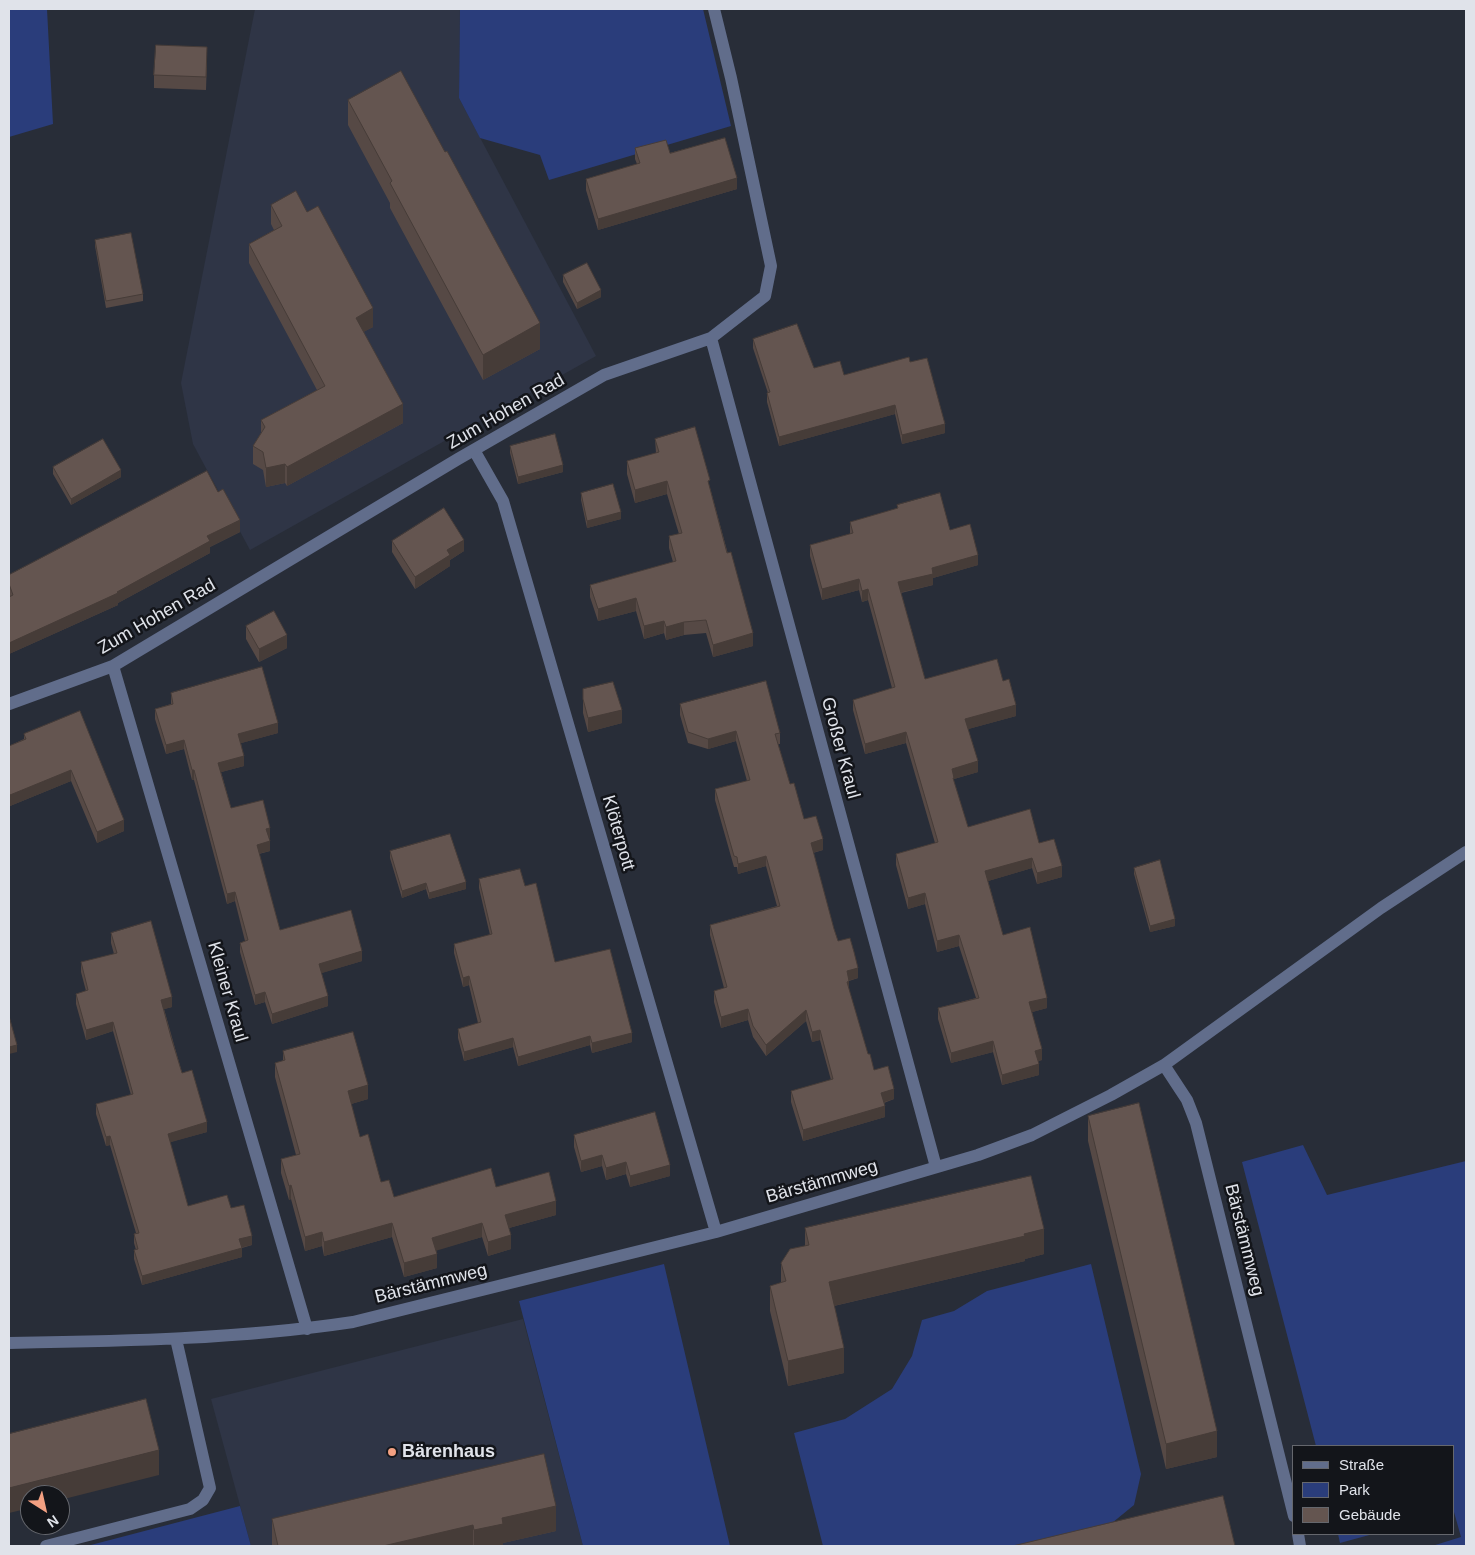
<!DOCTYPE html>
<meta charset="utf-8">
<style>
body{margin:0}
#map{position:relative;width:1475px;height:1555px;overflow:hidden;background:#282d38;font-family:Helvetica,sans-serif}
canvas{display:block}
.frame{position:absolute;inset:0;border:10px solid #e0e3ea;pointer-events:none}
.legend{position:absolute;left:1292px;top:1445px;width:162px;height:90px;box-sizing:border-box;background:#13151a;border:1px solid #65676d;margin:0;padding:6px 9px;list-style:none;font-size:15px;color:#e0e3ea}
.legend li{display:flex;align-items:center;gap:10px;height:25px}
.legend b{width:25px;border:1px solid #65676d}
.north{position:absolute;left:20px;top:1485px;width:50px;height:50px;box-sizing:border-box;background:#13151a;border:1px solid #65676d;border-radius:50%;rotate:145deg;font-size:14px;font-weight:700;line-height:20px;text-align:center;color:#e0e3ea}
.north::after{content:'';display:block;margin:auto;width:18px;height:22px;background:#f3a082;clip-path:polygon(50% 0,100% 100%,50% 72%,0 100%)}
</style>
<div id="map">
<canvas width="1475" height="1555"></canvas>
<div class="frame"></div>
<ul class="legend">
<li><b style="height:6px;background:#616d8b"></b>Straße</li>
<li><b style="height:14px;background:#2a3d7b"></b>Park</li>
<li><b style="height:14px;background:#645550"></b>Gebäude</li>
</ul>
<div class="north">N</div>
</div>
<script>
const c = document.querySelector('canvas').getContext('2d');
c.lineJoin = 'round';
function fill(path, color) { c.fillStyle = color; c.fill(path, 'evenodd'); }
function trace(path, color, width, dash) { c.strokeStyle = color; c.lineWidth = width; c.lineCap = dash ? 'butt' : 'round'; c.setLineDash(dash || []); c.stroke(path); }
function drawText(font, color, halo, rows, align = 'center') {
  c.font = font + ' Helvetica,sans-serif'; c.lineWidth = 5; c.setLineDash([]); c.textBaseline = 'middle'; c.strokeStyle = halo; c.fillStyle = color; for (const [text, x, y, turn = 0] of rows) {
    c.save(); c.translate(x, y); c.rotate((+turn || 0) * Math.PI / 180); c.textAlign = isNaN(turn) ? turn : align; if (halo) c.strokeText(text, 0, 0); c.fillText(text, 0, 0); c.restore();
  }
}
const built = new Path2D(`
 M255 9H460L459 98 596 356 250 550 193 444 181 383Z
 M523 1319 583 1546H251L211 1399Z`);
const green = new Path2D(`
 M9 9H47L53 124 9 137Z
 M460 9H703L731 126 549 180 540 155 480 138 459 98Z
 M1303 1145 1327 1195 1466 1161V1546H1432L1461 1537 1454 1512V1446H1316L1242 1162Z
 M664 1264 730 1546H583L519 1301Z
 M1091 1264 1141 1474 1134 1505 1112 1523 1020 1546H823L794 1433 845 1419 892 1389 912 1356 922 1320 954 1311 987 1291Z
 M240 1506 251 1546H87Z
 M1338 1534H1373L1340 1543Z`);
const minor = new Path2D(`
 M711 338 936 1167
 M474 450 503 501 716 1232
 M113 666 307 1329
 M9 704 113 666 458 459 604 375 711 338 765 296 771 266 731 78 714 9
 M1164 1065 1187 1100 1196 1123 1294 1516
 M9 1343C124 1341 239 1339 353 1322L716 1232 978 1155 1032 1135 1111 1095 1164 1065 1381 908 1466 852
 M1298 1534 1300 1546
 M46 1546 190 1509 203 1500 210 1488 176 1339`);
const wall = new Path2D(`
 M207 60 206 90 154 88V75Z
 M348 100 540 349 483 380 390 208V203L348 125Z
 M635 148 670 153 737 189 598 230 586 190V179L637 164 635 159Z
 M271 205 307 212 373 327 363 332 403 423 287 486 285 483 266 487 263 470 253 464V446L261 433V420L317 390 249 263V244L274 230 271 224Z
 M95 240 143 294V301L106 308 95 246Z
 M563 275 601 297 577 309 563 282Z
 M753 339 814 368 844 375 910 362 945 433 902 444 895 414 779 446 767 402V393H768L753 348Z
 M655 439 710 488 753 646 713 657 706 633 684 635 666 640 664 633 644 639 636 611 598 621 590 597V585L673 562 669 548V536L679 534 667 494 635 503 627 474V461L656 453Z
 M510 446 563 472 518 484 510 453Z
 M53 467 121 477 71 505 53 474Z
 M218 492 240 532 210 547V553L118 603V605L9 654V575Z
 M581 493 621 519 587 528 581 500Z
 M897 505 950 530 978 565 933 578V585L901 593 925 679 1003 681 1016 716 968 729 978 772 954 779V783L968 827 1039 843 1062 877 1037 884 1032 868 988 881 1003 935 1047 1008 1032 1012 1042 1060 1038 1061 1039 1075 1002 1085 993 1052 951 1063 938 1019V1008L976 998 959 946 937 952 925 904 908 909 896 865V854L935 843 906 743 865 754 853 710V700L892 688 868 600 862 602 859 590 822 600 810 556V545L850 534V522L897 509Z
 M392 541 464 551 450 560V566L415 589 392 552Z
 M246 626 287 648 259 662 246 639Z
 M583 689 622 723 588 732 583 713Z
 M171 693 278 733 241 743 244 766 221 772 231 808 270 838H269L270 851 259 854 280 930 362 961 321 973 328 1006 272 1024 265 1002 255 1005 240 952V943L245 941 235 901 227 904 194 780H192L184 749 166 754 155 719V709L171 704Z
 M680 704 780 733V744H778L790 784 804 819 823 850 813 853 834 929 838 941 858 978 849 981V991L868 1054 874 1070 894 1099 884 1103 885 1117 803 1141 791 1102V1091L831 1080 820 1040 812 1042 806 1021 766 1056 753 1037 748 1020 721 1028 714 1002V991L724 988 710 935V925L777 906 766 866 738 874 737 867H734L715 800V789L747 781 736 741 708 749 688 743 680 715Z
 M80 711 124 831 97 843 71 781 10 806 9 803V746L24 739V734Z
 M390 851 466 889 429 899 426 889 402 898 390 858Z
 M1134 868 1175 926 1150 932 1134 874Z
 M479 879 525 886 555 962 632 1042 592 1053 590 1045 518 1066 513 1047 464 1061 458 1038V1029L478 1023 469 985 463 987 454 953V944L490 935 479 888Z
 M111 933 172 1007 164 1009 182 1073 207 1132 170 1142 188 1206 231 1208 252 1245 242 1248V1257L142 1285 134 1259V1250H136L134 1243V1234L136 1233 110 1145 106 1146 96 1114V1104L131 1095 113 1031 86 1040 76 1004V994L86 991 81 972V962L114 954 111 943Z
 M283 1051 368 1099 351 1104 360 1137 381 1182 394 1197 496 1187 556 1215 509 1228 511 1249 488 1256 482 1237 436 1250 437 1268 404 1277 392 1237 324 1256 322 1246 305 1251 291 1199 289 1200 281 1173V1159L296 1155 275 1077V1063L283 1061Z
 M1088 1116 1217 1457 1166 1469 1088 1141Z
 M574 1135 670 1176 630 1187 626 1174 606 1180 602 1166 581 1172 574 1147Z
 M805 1228 1044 1254 1025 1259V1261L834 1306 844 1373 788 1386 770 1311V1286L781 1283V1263L805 1246Z
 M544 1454 556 1531 503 1543V1546H272V1519Z`);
const shadedWall = new Path2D(`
 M737 178V189L598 230V219Z
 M601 290V297L577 309V303Z
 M373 308V327L356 336V318Z
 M540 323V349L483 380V355Z
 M403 404V423L287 486V467Z
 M895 405V414L779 446V437Z
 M945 424V433L902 444V435Z
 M285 464V483L266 487V468Z
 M563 465V472L518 484V477Z
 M121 470V477L71 505V499Z
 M667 481V494L635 503V490Z
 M621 512V519L587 528V521Z
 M240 520V532L210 547V553L118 603V605L9 654V643L207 536Z
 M464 540V551L450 560V566L415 589V577L447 550Z
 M978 555V565L933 578V585L898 593V582L932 568Z
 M859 579V590L822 600V589Z
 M868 589V600L862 602V591Z
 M636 598V611L598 621V609Z
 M664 621V633L644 639V626Z
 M684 622V635L666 640V627Z
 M753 633V646L713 657V645Z
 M287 635V648L259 662V649Z
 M1016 705V716L965 730V719Z
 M622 710V723L588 732V718Z
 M278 723V733L238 744V734Z
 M736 731V741L708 749V739Z
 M906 732V743L865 754V744Z
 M184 740V749L166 754V745Z
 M244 756V766L218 773V763Z
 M978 761V772L954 779V789L952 769Z
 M71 770V781L10 806V795Z
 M192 770H194V780H192Z
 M124 820V831L97 843V832Z
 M270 828V838L266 839V829Z
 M823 839V850L811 853V843Z
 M270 841V851L257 854V845Z
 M766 856V866L738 874V864Z
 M1032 858V868L985 882V871Z
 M1062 866V877L1037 884V873Z
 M466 882V889L429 899V893Z
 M426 883V889L402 898V891Z
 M235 892V901L227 904V894Z
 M925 893V904L908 909V898Z
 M1175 919V926L1150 932V926Z
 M959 935V946L937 952V941Z
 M362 951V961L319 974V964Z
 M858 968V978L847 981V971Z
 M469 976V985L463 987V978Z
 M849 981V992L847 982Z
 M265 992V1002L255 1005V995Z
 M328 996V1006L272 1024V1014Z
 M172 997V1007L161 1010V1000Z
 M1047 998V1008L1029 1013V1002Z
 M748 1009V1020L721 1028V1017Z
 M806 1010V1021L766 1056V1045Z
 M113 1022V1031L86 1040V1030Z
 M820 1030V1040L812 1042V1032Z
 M632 1033V1042L592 1053V1043Z
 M590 1036V1045L518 1066V1057Z
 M513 1038V1047L464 1061V1052Z
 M993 1041V1052L951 1063V1053Z
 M17 1045V1052L9 1054V1047Z
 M1042 1049V1060L1035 1062V1051Z
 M1039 1064V1075L1002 1085V1075Z
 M368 1085V1099L348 1105V1091Z
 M894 1089V1099L881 1103V1093Z
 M885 1106V1117L803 1141V1130Z
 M207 1122V1132L168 1143V1134Z
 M110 1136V1145L106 1146V1137Z
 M602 1155V1166L581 1172V1161Z
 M626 1162V1174L606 1180V1168Z
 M670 1165V1176L630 1187V1176Z
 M291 1185V1199L289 1200V1186Z
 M556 1201V1215L505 1229V1215Z
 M392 1223V1237L324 1256V1242Z
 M482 1223V1237L432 1252V1238Z
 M1044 1229V1254L1025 1259V1261L829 1307V1282Z
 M322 1232V1246L305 1251V1237Z
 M511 1235V1249L488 1256V1242Z
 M252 1236V1245L239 1248V1239Z
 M242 1248V1257L142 1285V1276Z
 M437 1254V1268L404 1277V1263Z
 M844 1348V1373L788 1386V1361Z
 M1217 1431V1457L1166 1469V1444Z
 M159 1450V1475L60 1500V1495H30V1508L9 1513V1488Z
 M556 1506V1531L503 1543V1546H474V1530L502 1518Z
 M473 1525V1546H383Z`);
const building = new Path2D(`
 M156 45 207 47 206 77 154 75Z
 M401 71 445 152 447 151 540 323 483 355 390 183 392 181 348 100Z
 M725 138 737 178 598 219 586 179 640 163 635 148 666 140 670 153Z
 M296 191 307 212 318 206 373 308 356 318 403 404 287 467 285 464 266 468 263 452 253 446 265 427 261 420 325 386 249 244 282 226 271 205Z
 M131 233 143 294 106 301 95 240Z
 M587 263 601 290 577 303 563 275Z
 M797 324 814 368 840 361 844 375 909 357 910 362 927 358 945 424 902 435 895 405 779 437 767 393 770 392 753 339Z
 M695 427 710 480 708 481 727 553 731 552 753 633 713 645 706 620 684 622 666 627 664 621 644 626 636 598 598 609 590 585 676 561 669 536 682 533 667 481 635 490 627 461 659 452 655 439Z
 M555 434 563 465 518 477 510 446Z
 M103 439 121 470 71 499 53 467Z
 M207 471 218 492 223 489 240 520 207 536 210 541 117 592 118 593 9 643V597L13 595 9 584V575Z
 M613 484 621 512 587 521 581 493Z
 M940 493 950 530 970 524 978 555 932 568 933 574 898 582 925 679 997 659 1003 681 1009 679 1016 705 965 719 978 761 952 769 954 778H953L968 827 1030 809 1039 843 1054 839 1062 866 1037 873 1032 858 985 871 1003 935 1030 927 1047 998 1029 1002 1042 1049 1035 1051 1039 1064 1002 1075 993 1041 951 1053 938 1008 979 998 959 935 937 941 925 893 908 898 896 854 938 842 906 732 865 744 853 700 895 687 868 589 862 591 859 579 822 589 810 545 853 533 850 522 898 508 897 505Z
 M444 508 464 540 447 550 450 555 415 577 392 541Z
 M274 611 287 635 259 649 246 626Z
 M262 667 278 723 238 734 244 756 218 763 231 808 263 800 270 828 266 829 270 841 257 845 280 930 351 910 362 951 319 964 328 996 272 1014 265 992 255 995 240 943 248 940 235 892 227 894 194 770H192L184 740 166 745 155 709 173 704 171 693Z
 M766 681 780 733 775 734 790 784 794 783 804 819 816 816 823 839 811 843 834 929 838 941 850 938 854 952 858 968 847 971 849 981 847 982 868 1054H870L874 1070 888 1066 894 1089 881 1093 885 1106 803 1130 791 1091 833 1079 820 1030 812 1032 806 1010 766 1045 753 1026 748 1009 721 1017 714 991 727 987 710 925 780 906 766 856 738 864 737 857 734 856 715 789 750 780 736 731 708 739 688 732 680 704Z
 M613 682 622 710 588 718 583 699V689Z
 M80 711 124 820 97 832 71 770 10 795 9 792V746L26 739 24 734Z
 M450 834 466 882 429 893 426 883 402 891 390 851Z
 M1160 860 1175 919 1150 926 1134 868Z
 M520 869 525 886 536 883 555 962 610 949 632 1033 592 1043 590 1036 518 1057 513 1038 464 1052 458 1029 481 1022 469 976 463 978 454 944 492 934 479 879Z
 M151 921 172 997 161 1000 171 1037 182 1073 192 1070 207 1122 168 1134 188 1206 227 1195 231 1208 244 1205 252 1236 239 1239 242 1248 142 1276 134 1250 138 1249 134 1234 139 1233 110 1136 106 1137 96 1104 133 1094 113 1022 86 1030 76 994 88 990 81 962 117 953 111 933Z
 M9 1016 17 1045 9 1047Z
 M353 1032 368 1085 348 1091 360 1137 368 1134 381 1182 389 1180 394 1197 491 1168 496 1187 549 1172 556 1201 505 1215 511 1235 488 1242 482 1223 432 1238 437 1254 404 1263 392 1223 324 1242 322 1232 305 1237 291 1185 289 1186 281 1159 300 1154 275 1063 285 1060 283 1051Z
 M1139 1103 1217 1431 1166 1444 1088 1116Z
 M655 1112 670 1165 630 1176 626 1162 606 1168 602 1155 581 1161 574 1135Z
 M1031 1176 1044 1229 1024 1234 1025 1236 829 1282 844 1348 788 1361 770 1286 786 1281 781 1263 790 1249 809 1245 805 1228Z
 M146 1399 159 1450 9 1488V1434Z
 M544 1454 556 1506 502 1518 503 1524 474 1530 473 1525 383 1546H278L272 1519Z
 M1223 1496 1235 1546H1013Z`);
const markers = [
 [392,1452,5,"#f3a082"]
];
const streetNames = [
 ["Zum Hohen Rad",506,412,-30],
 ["Zum Hohen Rad",157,617,-30],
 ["Großer Kraul",840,748,75],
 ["Klöterpott",618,833,74],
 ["Kleiner Kraul",227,992,74],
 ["Bärstämmweg",822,1182,-16],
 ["Bärstämmweg",1244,1240,76],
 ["Bärstämmweg",431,1284,-14]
];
const poiNames = [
 ["Bärenhaus",402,1452]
];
fill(built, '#2f3546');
fill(green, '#2a3d7b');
trace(minor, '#616d8b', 12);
fill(wall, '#564945');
fill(shadedWall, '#463c38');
fill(building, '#645550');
trace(building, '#463c38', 1);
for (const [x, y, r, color] of markers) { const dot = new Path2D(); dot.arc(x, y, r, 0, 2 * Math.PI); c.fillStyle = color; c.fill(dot); trace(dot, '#13151a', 2); }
drawText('18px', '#e0e3ea', '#13151a', streetNames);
drawText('bold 18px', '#e0e3ea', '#13151a', poiNames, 'left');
</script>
